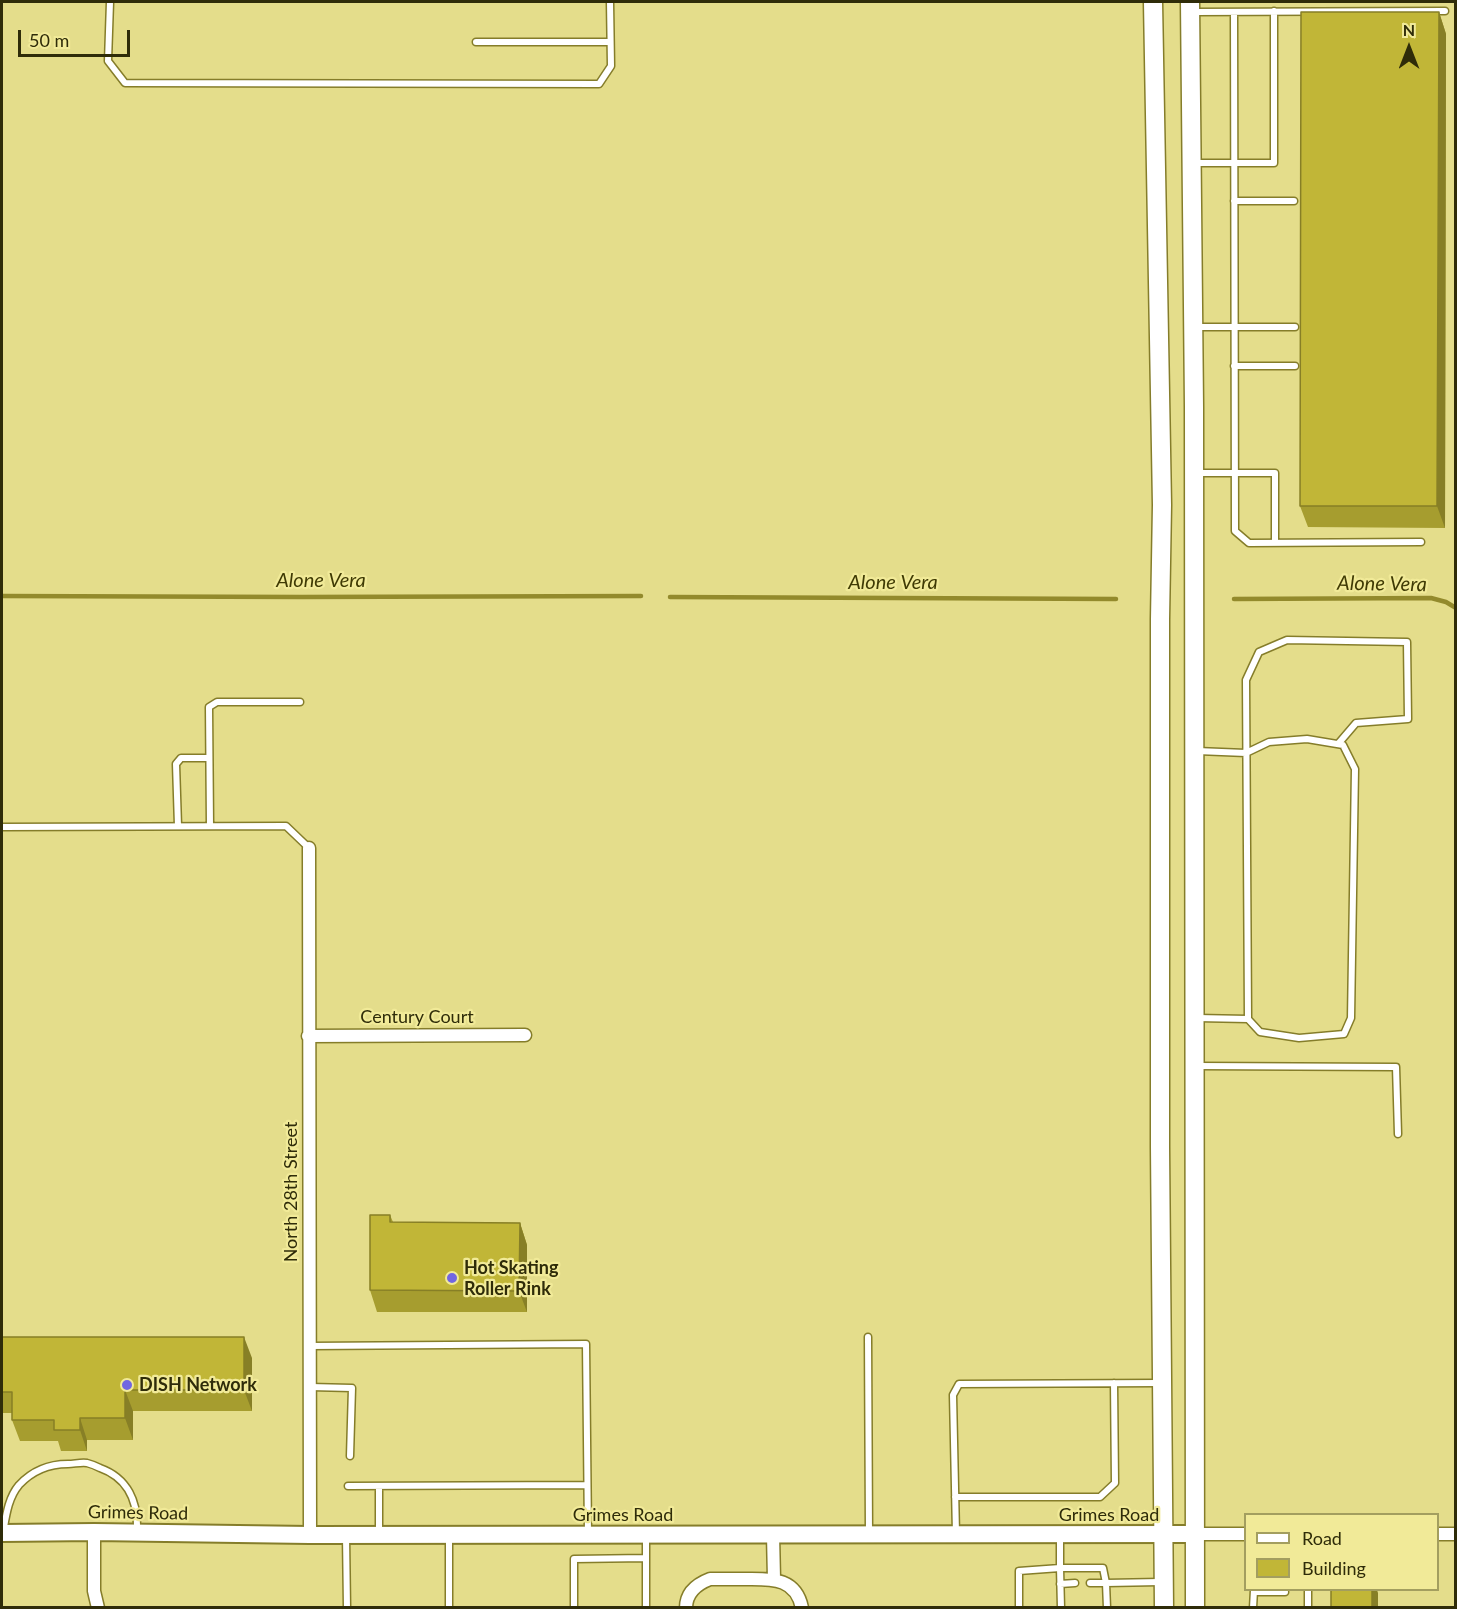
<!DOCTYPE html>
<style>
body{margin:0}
#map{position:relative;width:1457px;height:1609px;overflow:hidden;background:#e4dd8b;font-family:Lato,sans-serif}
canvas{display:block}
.frame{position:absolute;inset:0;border:3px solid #2f2c09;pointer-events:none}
.legend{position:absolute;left:1244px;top:1513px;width:195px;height:78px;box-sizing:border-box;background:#f1ea98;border:2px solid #a39e5f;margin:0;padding:8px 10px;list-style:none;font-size:18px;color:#2f2c09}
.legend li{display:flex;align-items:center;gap:12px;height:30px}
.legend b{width:30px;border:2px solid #a39e5f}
.north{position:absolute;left:1379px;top:18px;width:60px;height:60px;-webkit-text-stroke:4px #f1ea98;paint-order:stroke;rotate:0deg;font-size:16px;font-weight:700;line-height:24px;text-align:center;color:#2f2c09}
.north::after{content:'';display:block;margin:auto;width:21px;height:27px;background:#2f2c09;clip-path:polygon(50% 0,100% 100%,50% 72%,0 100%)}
.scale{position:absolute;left:18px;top:30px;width:112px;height:27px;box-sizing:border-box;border:3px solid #2f2c09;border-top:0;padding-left:8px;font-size:18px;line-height:21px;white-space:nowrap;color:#2f2c09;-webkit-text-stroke:4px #f1ea98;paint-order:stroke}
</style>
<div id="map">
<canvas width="1457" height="1609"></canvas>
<div class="frame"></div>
<ul class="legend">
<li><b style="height:8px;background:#fff"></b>Road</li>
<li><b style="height:16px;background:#c1b637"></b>Building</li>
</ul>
<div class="north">N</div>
<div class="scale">50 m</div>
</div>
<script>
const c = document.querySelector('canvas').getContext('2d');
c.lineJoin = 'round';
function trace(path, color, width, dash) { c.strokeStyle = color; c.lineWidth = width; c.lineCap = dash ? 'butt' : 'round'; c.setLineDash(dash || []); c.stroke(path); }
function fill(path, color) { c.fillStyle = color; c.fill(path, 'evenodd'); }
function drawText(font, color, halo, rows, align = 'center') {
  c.font = font + ' Lato,sans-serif'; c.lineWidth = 4.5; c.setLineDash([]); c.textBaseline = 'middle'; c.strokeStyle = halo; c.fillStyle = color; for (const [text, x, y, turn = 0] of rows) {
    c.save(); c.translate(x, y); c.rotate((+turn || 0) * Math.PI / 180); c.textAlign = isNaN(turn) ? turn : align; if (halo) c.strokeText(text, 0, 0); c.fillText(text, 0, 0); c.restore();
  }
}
const stream = new Path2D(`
 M2 596 301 597 641 596
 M670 597 1116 599
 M1234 599 1431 598 1446 602 1456 608`);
const lane = new Path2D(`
 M110 2 108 61 125 83 599 84 611 66 610 2
 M1194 12 1445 11
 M1234 12 1235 531 1249 543 1421 542
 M476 42H610
 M1195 163H1274V11
 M1234 201H1294
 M1196 327H1295
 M1234 366H1295
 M1195 473H1275V543
 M1197 751 1246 753 1269 742 1307 739 1343 745 1355 769 1351 1018 1344 1034 1299 1038 1260 1032 1248 1019 1246 680 1259 652 1287 640 1407 642 1408 719 1356 723 1338 744
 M178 826 176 764 181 758H209
 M210 826 209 707 217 702H300
 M2 827 286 826 309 848
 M1197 1018 1248 1019
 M1197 1066 1396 1067 1398 1134
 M868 1337 869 1534
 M310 1346 586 1344 588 1534
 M310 1387 352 1388 350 1456
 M348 1486 587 1485
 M379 1486V1534
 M955 1497H1100L1115 1483 1114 1383
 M3 1533C6 1516 8 1498 19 1485 32 1471 49 1464 68 1464 74 1464 81 1462 87 1463 91 1464 96 1466 100 1468 128 1478 138 1502 137 1530
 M956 1534 953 1395 959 1384 1160 1383
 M1060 1535V1568H1103L1106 1583 1160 1582
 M346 1536 347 1608
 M646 1536V1608
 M1090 1583H1106L1107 1608
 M1060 1584 1075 1583
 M1308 1590V1608
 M1254 1592H1285
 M449 1608V1536
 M574 1608V1559L646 1558
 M1019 1608V1571L1060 1568 1061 1608
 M1253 1608 1254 1590`);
const street = new Path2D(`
 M309 848 310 1535
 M308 1036 525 1035
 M94 1532V1591L98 1608
 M1195 1534H1246
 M1438 1534H1456
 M773 1535 774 1579
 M686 1608C686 1592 697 1584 710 1579 723 1579 736 1579 749 1579 772 1579 796 1578 802 1608`);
const secondary = new Path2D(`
 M2 1533 94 1532 310 1535 1195 1534`);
const primary = new Path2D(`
 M1153 2 1162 505 1160 619V1147L1164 1608
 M1190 2 1194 407 1195 1608`);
const wall = new Path2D(`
 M1439 12 1446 34 1445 528 1308 527 1300 506Z
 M390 1215 393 1222 520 1223 527 1245V1312H377L370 1290Z
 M2 1337 252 1358V1411H133V1440H87V1451H61L58 1441H20L12 1420V1413H2Z`);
const shadedWall = new Path2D(`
 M1439 12 1446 34 1445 528 1437 506Z
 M520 1223 527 1245V1312L519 1291Z
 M244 1337 252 1358V1411L244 1390Z
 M125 1390 133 1411V1440L125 1418Z
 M80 1418 87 1440V1451L80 1430Z
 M1372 1590H1377L1378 1593V1608H1372Z`);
const building = new Path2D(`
 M1301 12H1439L1437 506H1300Z
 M370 1215H390V1222L520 1223 519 1291 370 1290Z
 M2 1337H244V1390H125V1418H80V1430H54V1420H12V1392H2Z
 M1331 1590H1372V1608H1331Z`);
const markers = [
 [452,1278,6,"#7266e1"],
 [127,1385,6,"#7266e1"]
];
const streetNames = [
 ["Century Court",417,1017],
 ["North 28th Street",291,1192,-90],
 ["Grimes Road",138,1513,1],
 ["Grimes Road",623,1515],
 ["Grimes Road",1109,1515]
];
const poiNames = [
 ["Hot Skating",464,1268],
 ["Roller Rink",464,1289],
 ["DISH Network",139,1385]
];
const waterNames = [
 ["Alone Vera",321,581],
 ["Alone Vera",893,583],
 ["Alone Vera",1382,584,1]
];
trace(stream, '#938a2c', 4.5);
trace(lane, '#857d2a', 9);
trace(street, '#857d2a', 15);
trace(secondary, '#857d2a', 20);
trace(primary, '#857d2a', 21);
trace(lane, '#fff', 6);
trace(street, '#fff', 12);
trace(secondary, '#fff', 16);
trace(primary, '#fff', 18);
fill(wall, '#a69d2f');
fill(shadedWall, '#877f26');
fill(building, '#c1b637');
trace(building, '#877f26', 1.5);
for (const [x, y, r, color] of markers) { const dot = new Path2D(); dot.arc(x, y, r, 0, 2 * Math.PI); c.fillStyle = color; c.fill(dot); trace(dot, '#f1ea98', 2); }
drawText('18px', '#2f2c09', '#f1ea98', streetNames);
drawText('bold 18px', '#2f2c09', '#f1ea98', poiNames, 'left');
drawText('italic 20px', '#3f3a04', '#f1ea98', waterNames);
</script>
